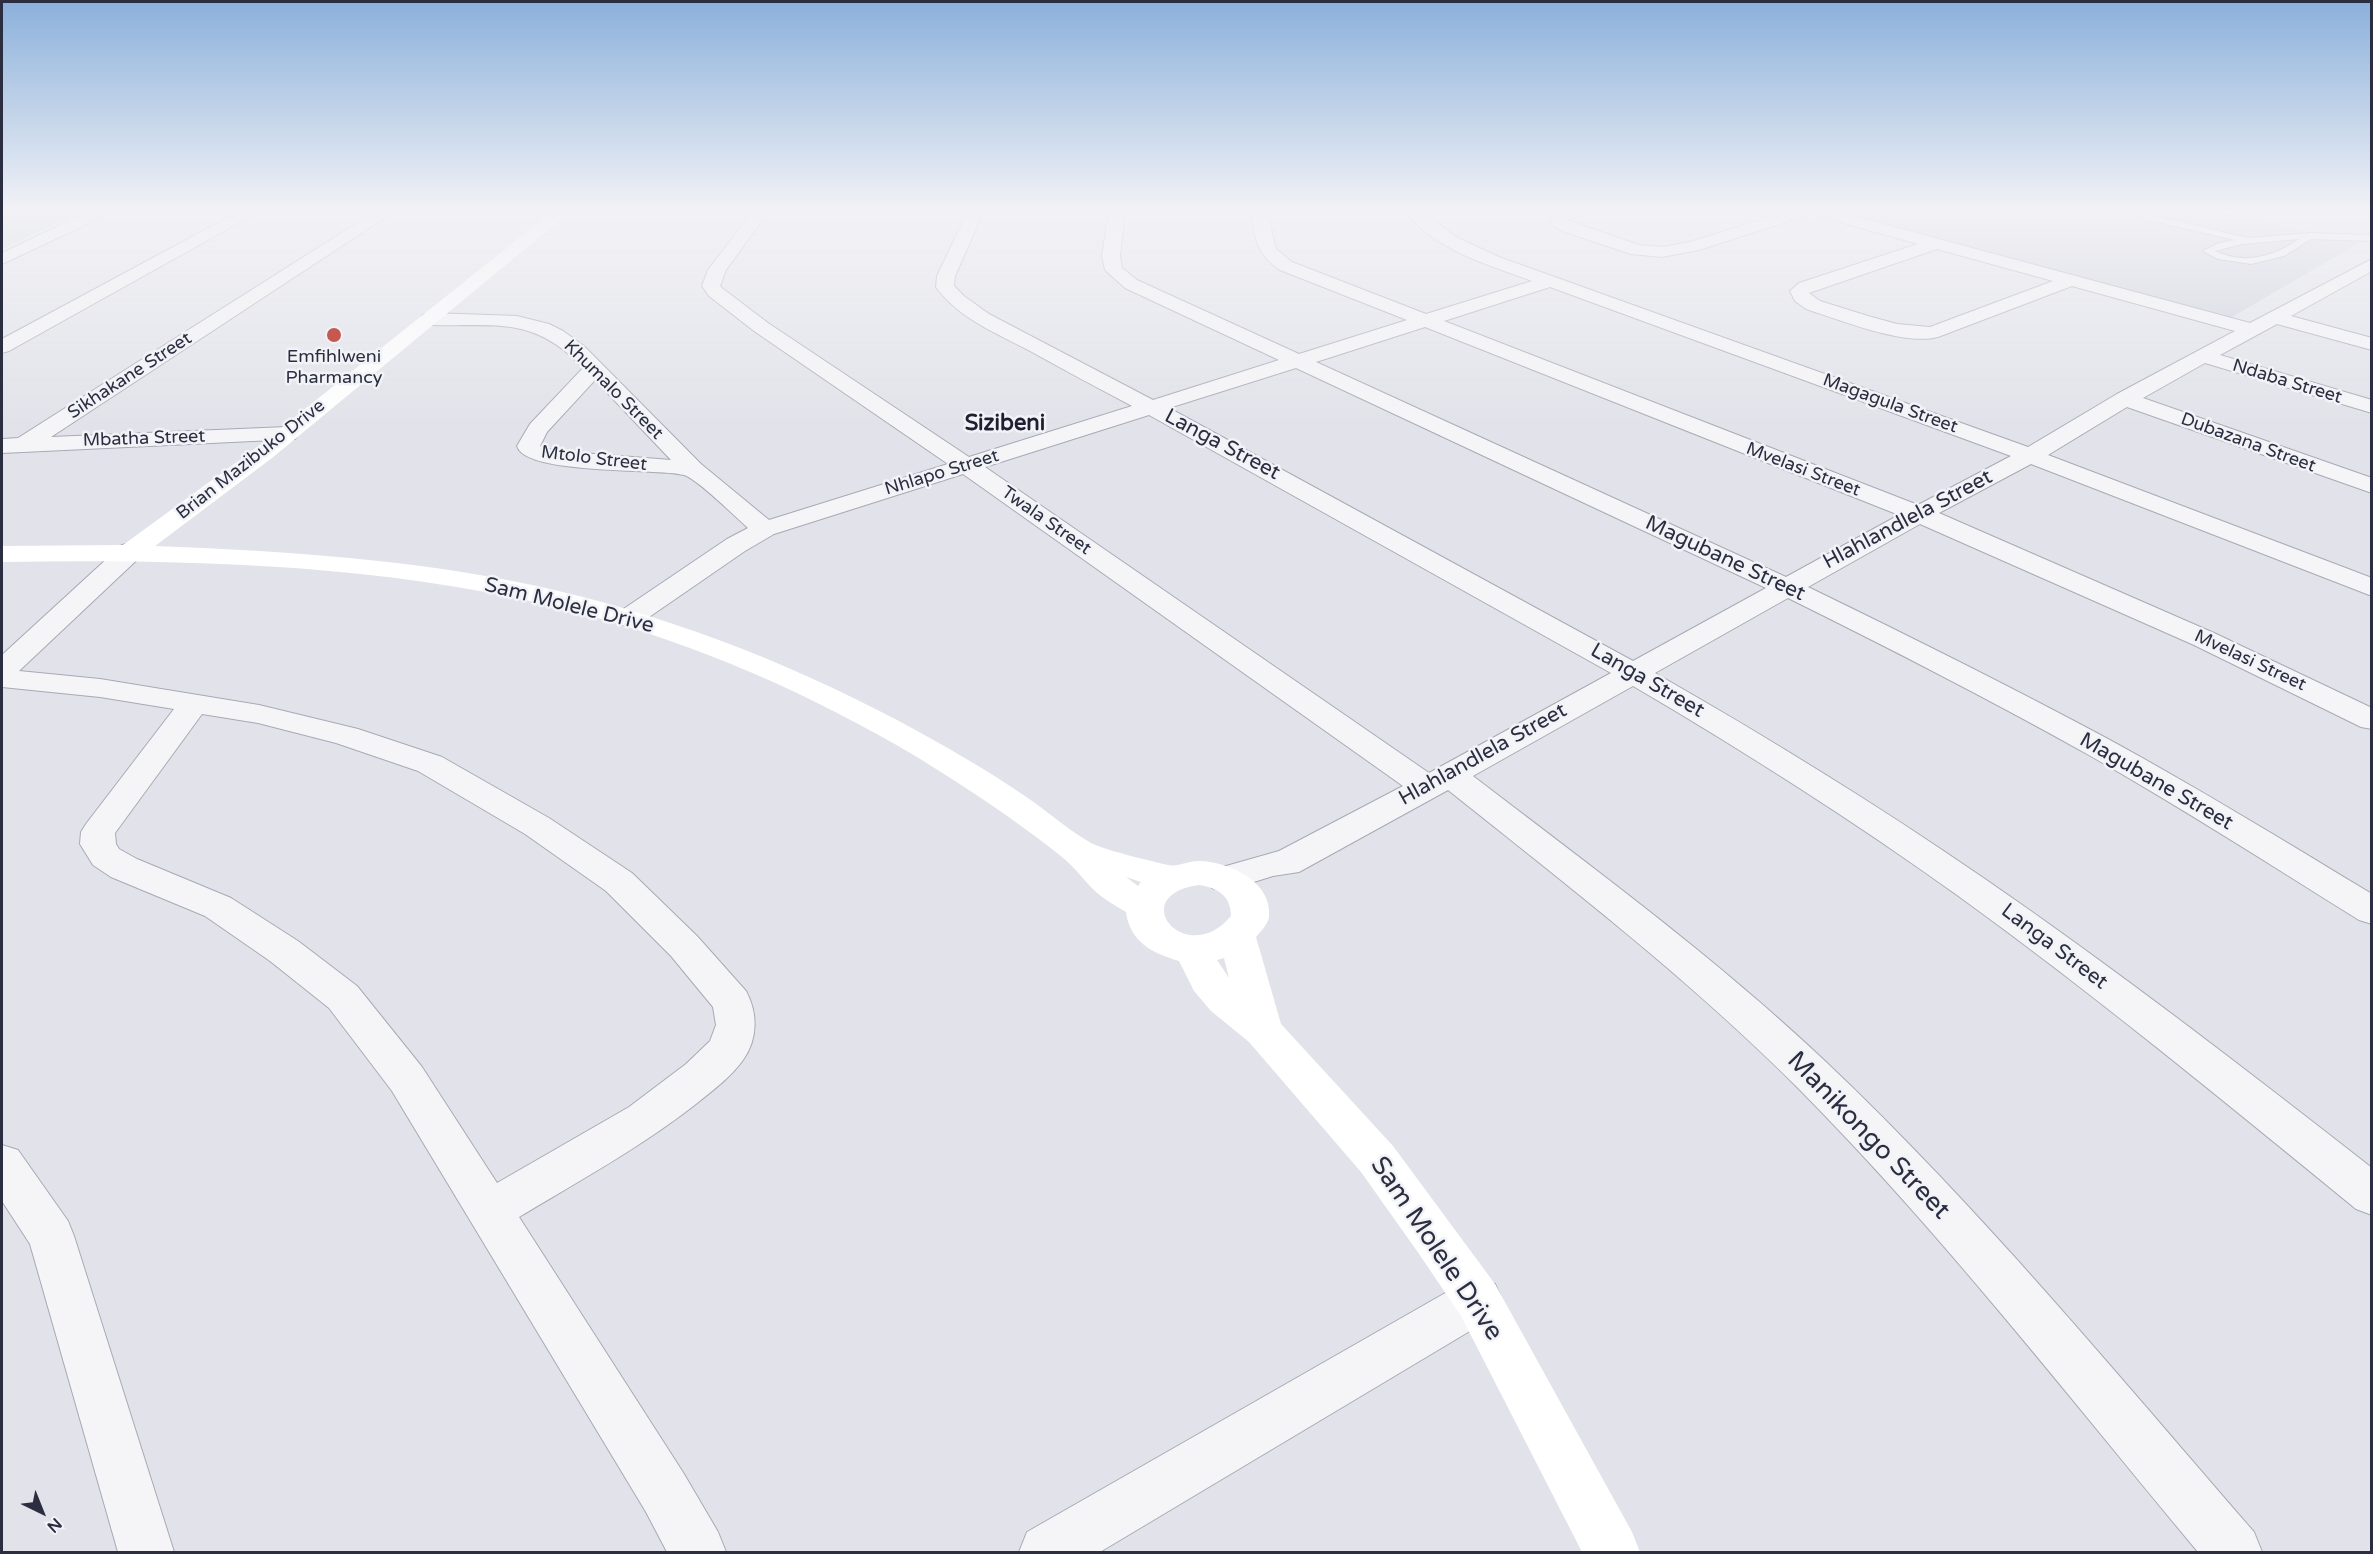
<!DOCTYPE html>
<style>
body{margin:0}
#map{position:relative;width:2373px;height:1554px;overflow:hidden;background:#e2e3ea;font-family:"Varela Round",sans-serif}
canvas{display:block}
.frame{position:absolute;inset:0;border:3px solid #2b2e41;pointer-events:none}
.north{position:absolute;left:12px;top:1482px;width:60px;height:60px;-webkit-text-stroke:4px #f2f3f7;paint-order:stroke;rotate:137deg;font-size:16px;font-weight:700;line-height:24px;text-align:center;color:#2b2e41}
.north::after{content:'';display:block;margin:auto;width:21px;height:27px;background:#2b2e41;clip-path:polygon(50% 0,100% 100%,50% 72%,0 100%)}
</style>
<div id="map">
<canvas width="2373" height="1554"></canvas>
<div class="frame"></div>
<div class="north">N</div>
</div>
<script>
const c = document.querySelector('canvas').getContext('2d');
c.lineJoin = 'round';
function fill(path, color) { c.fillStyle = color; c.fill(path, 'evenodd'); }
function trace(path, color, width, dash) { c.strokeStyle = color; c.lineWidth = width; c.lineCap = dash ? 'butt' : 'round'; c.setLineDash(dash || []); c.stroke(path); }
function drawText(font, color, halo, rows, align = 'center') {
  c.font = font + ' "Varela Round",sans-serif'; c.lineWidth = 5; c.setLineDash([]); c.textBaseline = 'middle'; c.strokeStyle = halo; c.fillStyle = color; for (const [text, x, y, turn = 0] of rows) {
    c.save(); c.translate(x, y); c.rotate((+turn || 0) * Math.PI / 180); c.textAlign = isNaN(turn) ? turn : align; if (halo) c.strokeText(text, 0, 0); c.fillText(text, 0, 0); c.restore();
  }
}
const built = new Path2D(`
 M1825 211H2212L2359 243 2227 320Z`);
const green = new Path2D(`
 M2 211H83L2 249Z`);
const lane = new Path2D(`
 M2147 214 2248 238 2312 233 2372 235V241L2311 239 2284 256 2251 264 2218 259 2203 251 2219 243 2235 240 2144 219 2143 217ZM2299 239C2273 257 2245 265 2215 251L2242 244Z`);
const street = new Path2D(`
 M90 211H111L109 214 2 264V253Z
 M240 211H260L9 351 2 353V339Z
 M376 211H395L51 437 287 427 295 429 298 434 295 439 2 453V439L18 438Z
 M753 211H769L726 270 720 286 722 288 768 323 969 457 1132 406C1098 388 1064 370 1030 351 998 334 958 318 936 287L937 276 968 211H984L955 276 954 286 964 296 989 314 1153 400 1279 360 1125 288 1105 270 1102 256 1109 211H1125L1120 256 1122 268 1137 280 1299 354 1407 320 1280 270C1257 255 1254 237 1251 211H1267L1276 249 1292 262 1426 314 1532 281C1489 265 1434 250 1405 211H1422L1456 237 1499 257 2028 447 2117 394 2235 331 2072 286 1938 337C1904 346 1840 320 1806 309L1795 301 1790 291 1799 283 1918 244 1811 214 1699 250 1662 257 1631 254 1562 231 1551 224 1550 218C1559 208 1578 211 1591 211L1589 214 1567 220 1639 245 1662 247 1690 242 1788 211H1835L2250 323 2372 259V271L2291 316 2372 338V350L2277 324 2220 355 2372 400V413L2205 363 2143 398 2372 478V493L2127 407 2048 455 2372 578V596L2031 464 1939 513 2214 633 2372 708V729L2361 727 2194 645 1920 524 1808 587C1909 636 2009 686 2108 739 2198 788 2284 841 2372 894V924L2359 920C2269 864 2179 806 2087 754 1989 699 1889 648 1788 598L1655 673C1767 737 1876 804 1982 877 2116 969 2244 1068 2372 1168V1215L2356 1209C2225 1102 2094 994 1957 895 1852 820 1744 751 1633 686L1473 776C1593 868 1716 958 1826 1062 1980 1208 2115 1372 2254 1532L2262 1552H2198C2067 1395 1941 1232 1797 1087 1689 979 1567 885 1448 790L1299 872 1273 876 1225 891 1212 888 1207 879 1212 870 1279 851 1403 786 963 474 774 534 745 551 639 624 629 626 619 624 615 618 619 612 727 539 748 528C737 518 696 478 684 475 655 468 525 475 517 446L530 424 583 368C533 315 496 327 430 325L423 323 420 319 423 315 430 313 517 316 549 324 563 331 584 346 701 464 769 520 948 464 754 331 709 296 702 286 708 270ZM1937 249 2053 281 1930 327 1897 324 1868 316 1820 301 1809 293ZM1550 287 2011 456 1918 505 1444 321ZM1425 327 1899 515 1786 577 1316 362ZM1296 368 1766 588 1633 661 1169 408ZM595 380 671 460 556 451 540 446 547 432ZM1149 415 1611 673 1429 773 985 467Z
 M131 543 140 545 144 551 140 557 19 671 100 679 259 705 358 729 442 757 549 818 632 873 697 936 746 991C758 1013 758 1039 743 1060 731 1077 712 1091 696 1104 641 1147 579 1181 519 1217L684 1474 718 1532 726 1552H667L646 1512 392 1091 329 1008 270 961 205 916 111 877 93 865 80 844 81 832 86 824 174 709 100 697 2 687V655L122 545ZM202 714 258 723 336 743 418 771 525 834 606 891 671 956 713 1007 716 1025 710 1041 686 1064 629 1107 497 1183 422 1067 357 986 298 941 231 898 137 859 119 849 116 844 115 833Z
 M2 1145 18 1150 68 1221 74 1236 174 1552H118L30 1244 2 1201Z
 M1478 1277 1495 1284 1502 1300 1495 1316 1100 1552H1019L1027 1532 1461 1284Z`);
const secondary = new Path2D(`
 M553 211H571L272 458 155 546C283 551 412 559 537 586 663 614 783 660 897 720 940 743 984 768 1025 796 1047 811 1068 830 1091 843 1104 850 1151 861 1168 865 1178 867 1188 861 1198 861 1227 861 1273 881 1269 917 1268 924 1261 931 1256 937L1281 1024 1393 1146 1495 1284 1632 1532 1640 1552H1582L1461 1316 1417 1251 1361 1172 1249 1042 1211 1011 1194 991 1179 961C1152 953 1130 942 1126 912 1116 906 1105 900 1096 892 1084 881 1075 867 1062 857 1016 820 967 788 917 757 811 694 695 643 576 612 390 564 193 559 2 562V546L123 545 256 448ZM1126 877 1141 882 1138 886ZM1199 885C1218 888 1231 896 1231 916 1186 970 1124 895 1199 885ZM1224 958 1229 978 1217 960Z`);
const markers = [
 [334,335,8,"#c7584f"]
];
const farPoinames = [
 ["Emfihlweni",334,357],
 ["Pharmancy",334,378]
];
const farStreetnames = [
 ["Sikhakane Street",130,376,-33],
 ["Ndaba Street",2287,382,17],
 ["Khumalo Street",613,390,45],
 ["Magagula Street",1890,404,20],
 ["Mbatha Street",144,439,-2],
 ["Dubazana Street",2248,443,20],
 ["Mtolo Street",594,459,7],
 ["Brian Mazibuko Drive",251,460,-38],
 ["Mvelasi Street",1803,470,21],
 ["Nhlapo Street",942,473,-17],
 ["Twala Street",1046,521,35],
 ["Mvelasi Street",2250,661,25]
];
const streetNames = [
 ["Langa Street",1222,445,28],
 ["Hlahlandlela Street",1908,520,-28],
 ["Magubane Street",1725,559,25],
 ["Sam Molele Drive",569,606,14],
 ["Langa Street",1647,681,30],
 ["Hlahlandlela Street",1483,755,-29],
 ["Magubane Street",2156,782,30],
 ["Langa Street",2054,947,37]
];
const farDistrictnames = [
 ["Sizibeni",1005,424]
];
const nearStreetnames = [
 ["Manikongo Street",1868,1136,46],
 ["Sam Molele Drive",1436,1249,56]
];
fill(built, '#d0d2dc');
fill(green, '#c4d3c4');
trace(lane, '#a7a9b4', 2);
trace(street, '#a7a9b4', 2);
fill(lane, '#f5f5f8');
fill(street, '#f5f5f8');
fill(secondary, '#fff');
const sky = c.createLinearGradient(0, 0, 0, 429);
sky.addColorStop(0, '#8bb0db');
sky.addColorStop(0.49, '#f2f2f6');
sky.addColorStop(1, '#f2f2f600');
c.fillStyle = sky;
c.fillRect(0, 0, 2373, 429);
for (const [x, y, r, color] of markers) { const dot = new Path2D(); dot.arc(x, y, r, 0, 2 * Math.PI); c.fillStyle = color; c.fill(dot); trace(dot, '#f2f3f7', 2); }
drawText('18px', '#2b2e41', '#f2f3f7', farPoinames);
drawText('18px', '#2b2e41', '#f2f3f7', farStreetnames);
drawText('21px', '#2b2e41', '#f2f3f7', streetNames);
drawText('bold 22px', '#1d1f32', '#f2f3f7', farDistrictnames);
drawText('26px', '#2b2e41', '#f2f3f7', nearStreetnames);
</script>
